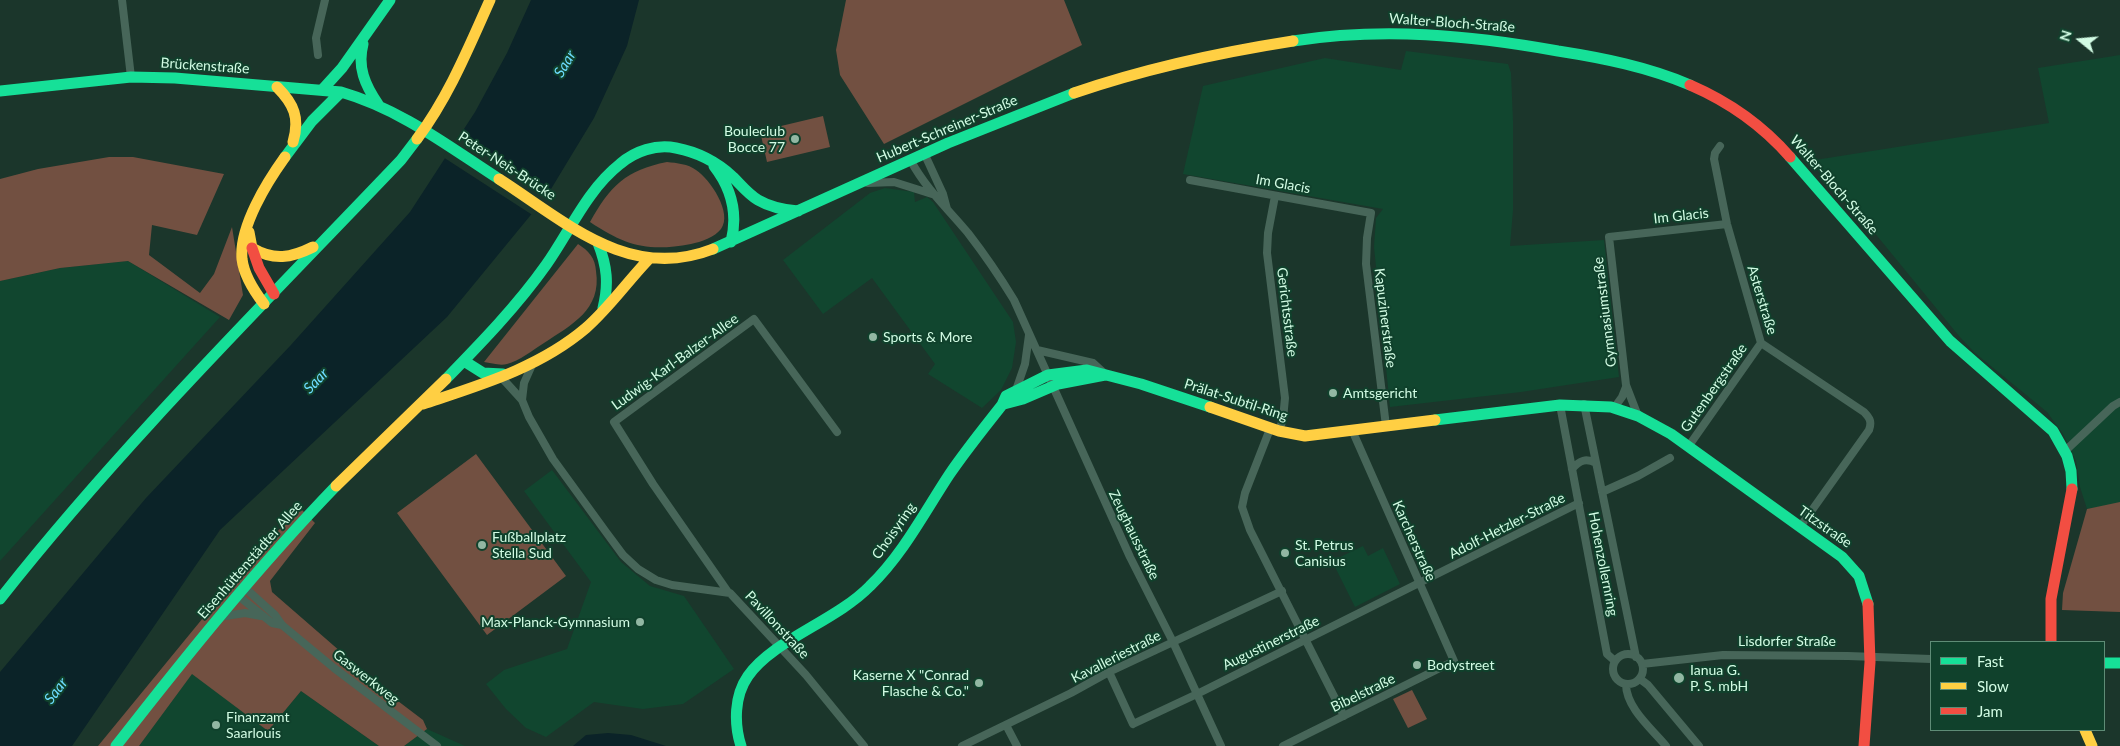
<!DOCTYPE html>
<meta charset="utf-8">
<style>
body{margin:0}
#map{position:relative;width:2120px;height:746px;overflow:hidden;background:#1b362b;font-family:Lato,sans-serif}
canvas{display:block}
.legend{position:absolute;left:1930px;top:641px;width:175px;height:90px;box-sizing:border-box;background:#10412c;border:1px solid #5e8c76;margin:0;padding:6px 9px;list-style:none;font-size:15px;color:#d2fce4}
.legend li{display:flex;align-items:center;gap:10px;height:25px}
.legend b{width:25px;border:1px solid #5e8c76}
.north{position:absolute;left:2055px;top:15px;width:50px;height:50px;-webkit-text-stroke:4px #10412c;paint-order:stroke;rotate:287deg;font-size:14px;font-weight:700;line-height:20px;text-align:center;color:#d2fce4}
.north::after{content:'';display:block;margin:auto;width:18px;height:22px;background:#d2fce4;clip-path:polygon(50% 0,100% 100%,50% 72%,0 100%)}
</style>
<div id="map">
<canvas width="2120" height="746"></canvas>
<ul class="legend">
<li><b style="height:6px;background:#16e098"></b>Fast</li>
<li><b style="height:6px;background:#ffcf43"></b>Slow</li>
<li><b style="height:6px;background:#f24e42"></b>Jam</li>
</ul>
<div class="north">N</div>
</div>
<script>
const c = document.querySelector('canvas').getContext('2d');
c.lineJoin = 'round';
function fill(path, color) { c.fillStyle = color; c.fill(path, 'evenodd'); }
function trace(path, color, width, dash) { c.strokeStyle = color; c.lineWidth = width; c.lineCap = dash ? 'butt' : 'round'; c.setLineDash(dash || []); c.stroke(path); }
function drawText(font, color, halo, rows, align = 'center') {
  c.font = font + ' Lato,sans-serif'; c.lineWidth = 4; c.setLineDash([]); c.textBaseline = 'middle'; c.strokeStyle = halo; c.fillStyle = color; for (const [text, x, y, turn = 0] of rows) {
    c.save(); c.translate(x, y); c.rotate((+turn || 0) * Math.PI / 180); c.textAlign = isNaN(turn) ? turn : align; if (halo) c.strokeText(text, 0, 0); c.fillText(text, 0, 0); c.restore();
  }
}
const built = new Path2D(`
 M1406 51 1508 64 1511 73 1513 121V210L1510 246 1604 240 1619 377 1521 392 1390 407 1374 247 1376 218 1383 209 1183 174 1203 86 1325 58 1401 70Z
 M2120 55V503L2087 509 2080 487 2076 461 2063 434 2047 412 1975 353 1959 336 1815 160 2049 123 2038 68Z
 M885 188 914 192 915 202 927 197 933 202 1013 322 1016 342 1012 368 1001 390 982 408 928 374 935 364 872 278 823 314 783 260 870 193Z
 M128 261 220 317 0 561V281L60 268Z
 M552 470 621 562 650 586 684 596 734 669 683 704 643 709 594 702 546 737 526 728 506 709 486 684 504 670 567 649 591 582 524 491Z
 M1363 546 1368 556 1383 548 1400 584 1355 607 1332 561Z
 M192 673 268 731 301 691 379 746H139Z
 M427 729 465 746H404Z`);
const green = new Path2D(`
 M846 0H1064L1082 45 884 144 840 75 836 50Z
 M823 116 830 147 767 162 760 131Z
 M109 157H133L224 174 197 235 152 225 149 255 200 293 214 274 232 227 243 295 229 320 128 261 60 268 0 281V179L38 169Z
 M667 162C677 163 688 164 696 170 710 179 733 213 721 229 715 237 701 242 691 244 648 252 626 246 590 222 610 186 626 170 667 162Z
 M578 244C589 251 595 258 596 271 602 310 571 325 544 343 533 350 519 361 507 364 500 366 491 363 484 362Z
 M476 454 566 576 487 635 397 513Z
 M2120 502V612L2062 610 2063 593 2087 509Z
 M301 509 315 523 270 581 272 592 394 698 423 720 427 729 404 746H379L301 691 268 731 192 674 139 746H98L262 546Z
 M1412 690 1427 719 1408 728 1393 699Z`);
const water = new Path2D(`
 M531 0H639L627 46 594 118 548 194 447 317 220 530 72 746H0V672L146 498 290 346 410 212 475 112 507 53Z
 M608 733 631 735 666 746H573L586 735Z`);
const pier = new Path2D(`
 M457 136 550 196 534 216 443 157Z`);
const street = new Path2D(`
 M122 0 131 77
 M318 55 316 38 325 0
 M1720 146 1715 153 1714 159 1727 224 1761 343 1864 412C1870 418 1872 422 1869 430L1800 527
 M925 155 943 194 947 209
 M911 161C926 189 948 209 968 233 985 255 1000 277 1014 300L1130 557 1173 642 1221 746
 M1190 180 1371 213 1367 238 1366 264 1386 426
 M868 183 894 182 932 194
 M1275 196 1268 233 1267 253 1285 398 1283 419 1279 431
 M1037 350 1093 363 1104 373
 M502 378 522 400 529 417 553 459 606 532 623 555 638 569 656 580 672 585 730 593 806 675 864 746
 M1016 390 1025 364 1029 335
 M522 400 524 383 532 365
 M1584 404 1636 657
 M1560 405 1607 654 1615 661
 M1614 408 1622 397 1626 387
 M1638 416 1626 385 1609 237 1727 224
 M1270 429 1245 493 1242 507 1250 530 1344 716
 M1688 447 1761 343
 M2065 451 2113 406 2120 402
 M1572 469C1580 460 1586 458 1596 463
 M1602 492 1638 476 1670 458
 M244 587 275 615 282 625 334 668 437 746
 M728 592 653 484 614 422 754 319 837 432
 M237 595 272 623 282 625
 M219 617 245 613 261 616
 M1613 669a15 15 0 1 1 30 0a15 15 0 1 1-30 0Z
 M1642 664 1723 655 1848 656 1931 659
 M1109 672 1133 724 1197 694 1579 503
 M1640 679 1648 685 1699 746
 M1626 684C1626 708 1652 729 1666 746
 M1006 725 1017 746
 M962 746 1071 693 1109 672 1282 591
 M1283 746 1454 661 1352 430`);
const fast = new Path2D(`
 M1293 41C1383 27 1469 35 1558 51 1603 58 1648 67 1690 85
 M363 44C357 67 365 85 378 104
 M322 90 342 68 390 0
 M0 91 131 77 175 78 341 92C400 109 448 146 499 179
 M285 157 312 121 341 92
 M1790 157 1950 341 2053 431 2067 456 2071 471 2072 489
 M714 166C732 189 738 214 731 242
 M598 243C607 266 609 284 603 308
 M713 249 948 143 1074 93
 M464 361 483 373 503 374
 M446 379C481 343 517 306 546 265 570 231 587 190 620 164 635 151 656 144 676 148 697 152 717 162 733 177 741 185 748 194 758 200 770 207 784 210 798 211
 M1004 404 1023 399 1058 384 1105 375
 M1435 420 1560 405 1611 407 1638 416 1671 434 1842 557 1859 576 1868 604
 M0 599C123 443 264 304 401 160L417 139
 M2104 663H2120
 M116 746C186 656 257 568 336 486
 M741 746C734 724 734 696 748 676 773 640 836 621 870 586 903 554 924 513 949 475 966 450 984 428 1002 405L1006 396 1048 375 1087 370 1141 384 1210 407`);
const slow = new Path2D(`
 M277 87C294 104 300 118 293 142
 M1074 93C1147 68 1216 53 1293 41
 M417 139C449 96 468 49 490 0
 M499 179C566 222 629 282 713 249
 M249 232 252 248C274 261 291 258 313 247
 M264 304C254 291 244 276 242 259 239 227 267 182 285 157
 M423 404C480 385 539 368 586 328 609 308 627 282 648 260
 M1210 407 1279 431 1305 436 1435 420
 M336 486 446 379
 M2085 730 2092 746`);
const jam = new Path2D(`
 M1690 85C1727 101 1763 126 1790 157
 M252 248 259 268 274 294
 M2051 642V599L2072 489
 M1864 746 1870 662 1868 604`);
const markers = [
 [795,139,5,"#92b7a3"],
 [873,337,5,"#92b7a3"],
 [1333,393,5,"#92b7a3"],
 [482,545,5,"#92b7a3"],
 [1285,553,5,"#92b7a3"],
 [640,622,5,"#92b7a3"],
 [1417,665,5,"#92b7a3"],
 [1679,678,6,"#92b7a3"],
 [979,683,5,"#92b7a3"],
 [216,725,5,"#92b7a3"]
];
const streetNames = [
 ["Walter-Bloch-Straße",1452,23,4],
 ["Brückenstraße",205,66,4],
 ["Hubert-Schreiner-Straße",947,129,-23],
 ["Peter-Neis-Brücke",507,166,33],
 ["Im Glacis",1283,184,10],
 ["Walter-Bloch-Straße",1834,185,49],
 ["Im Glacis",1681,216,-6],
 ["Asterstraße",1762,300,73],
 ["Gerichtsstraße",1287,312,83],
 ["Gymnasiumstraße",1605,312,-97],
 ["Kapuzinerstraße",1385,318,83],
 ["Ludwig-Karl-Balzer-Allee",675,362,-36],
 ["Gutenbergstraße",1714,388,-55],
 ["Prälat-Subtil-Ring",1236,400,18],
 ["Adolf-Hetzler-Straße",1507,526,-27],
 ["Titzstraße",1825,527,35],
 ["Choisyring",894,531,-55],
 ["Zeughausstraße",1134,535,64],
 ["Karcherstraße",1414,541,66],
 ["Eisenhüttenstädter Allee",250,560,-49],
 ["Hohenzollernring",1603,564,79],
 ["Pavillonstraße",777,625,47],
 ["Lisdorfer Straße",1787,641],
 ["Augustinerstraße",1271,643,-26],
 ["Kavalleriestraße",1116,657,-27],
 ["Gaswerkweg",366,677,38],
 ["Bibelstraße",1363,693,-26]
];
const poiNames = [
 ["Bouleclub",785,131,"right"],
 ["Bocce 77",785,147,"right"],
 ["Sports & More",883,337],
 ["Amtsgericht",1343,393],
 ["Fußballplatz",492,537],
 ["Stella Sud",492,553],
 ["St. Petrus",1295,545],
 ["Canisius",1295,561],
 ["Max-Planck-Gymnasium",630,622,"right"],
 ["Bodystreet",1427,665],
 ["Ianua G.",1690,670],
 ["P. S. mbH",1690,686],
 ["Kaserne X \"Conrad",969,675,"right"],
 ["Flasche & Co.\"",969,691,"right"],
 ["Finanzamt",226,717],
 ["Saarlouis",226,733]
];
const waterNames = [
 ["Saar",565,64,-59],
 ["Saar",316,381,-46],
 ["Saar",56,691,-53]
];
fill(built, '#11462f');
fill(green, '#725041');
fill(water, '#0b2328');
fill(pier, '#1b362b');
trace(street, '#476659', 8);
trace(fast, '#16e098', 11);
trace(slow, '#ffcf43', 11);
trace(jam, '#f24e42', 11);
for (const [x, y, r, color] of markers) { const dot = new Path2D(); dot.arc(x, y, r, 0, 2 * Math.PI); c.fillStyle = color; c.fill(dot); trace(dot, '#10412c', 2); }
drawText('14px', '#d2fce4', '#10412c', streetNames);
drawText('14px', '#d2fce4', '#10412c', poiNames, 'left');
drawText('italic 15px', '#6dddff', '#10412c', waterNames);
</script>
